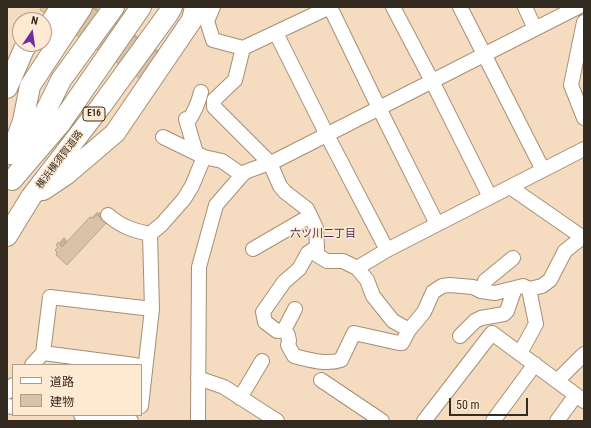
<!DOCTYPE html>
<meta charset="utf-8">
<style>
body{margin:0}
#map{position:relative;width:591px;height:428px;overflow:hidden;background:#f5dcc0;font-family:"Roboto Condensed","Noto Sans JP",sans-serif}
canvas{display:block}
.frame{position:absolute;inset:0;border:8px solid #342b20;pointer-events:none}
.legend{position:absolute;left:12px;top:364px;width:130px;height:52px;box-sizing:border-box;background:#feead3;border:1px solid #ad9e8b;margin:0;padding:5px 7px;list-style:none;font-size:12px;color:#342b20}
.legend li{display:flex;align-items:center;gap:8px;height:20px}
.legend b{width:20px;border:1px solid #ad9e8b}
.north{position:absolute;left:12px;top:12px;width:40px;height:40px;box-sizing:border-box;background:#feead3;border:1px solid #ad9e8b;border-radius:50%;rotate:13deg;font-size:11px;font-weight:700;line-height:16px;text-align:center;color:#342b20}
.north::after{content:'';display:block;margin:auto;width:14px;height:18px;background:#6f2fa4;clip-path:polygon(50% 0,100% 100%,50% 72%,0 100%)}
.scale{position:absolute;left:449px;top:398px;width:79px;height:18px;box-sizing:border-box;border:2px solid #342b20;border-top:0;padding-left:5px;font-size:12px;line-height:14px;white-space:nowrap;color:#342b20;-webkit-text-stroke:3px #feead3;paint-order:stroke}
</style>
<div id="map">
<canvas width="591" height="428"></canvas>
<div class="frame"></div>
<ul class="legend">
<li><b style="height:5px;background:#fff"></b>道路</li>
<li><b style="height:11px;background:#d9c2a6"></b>建物</li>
</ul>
<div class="north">N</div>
<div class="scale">50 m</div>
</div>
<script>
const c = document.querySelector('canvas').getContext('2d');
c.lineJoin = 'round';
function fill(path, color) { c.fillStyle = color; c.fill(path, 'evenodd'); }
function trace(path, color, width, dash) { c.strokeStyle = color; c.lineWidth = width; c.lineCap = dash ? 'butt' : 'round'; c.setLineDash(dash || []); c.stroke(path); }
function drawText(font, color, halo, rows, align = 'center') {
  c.font = font + ' "Roboto Condensed","Noto Sans JP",sans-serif'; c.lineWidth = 3; c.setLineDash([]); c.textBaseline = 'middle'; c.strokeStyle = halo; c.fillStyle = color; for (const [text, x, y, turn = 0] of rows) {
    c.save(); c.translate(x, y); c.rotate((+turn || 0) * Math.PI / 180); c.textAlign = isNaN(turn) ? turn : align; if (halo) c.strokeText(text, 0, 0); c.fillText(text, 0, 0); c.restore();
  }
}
const shadow = new Path2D(`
 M43 7H95L169 58Z
 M103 210 111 217 72 258 59 252V247L57 245 64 237 68 242 97 212 99 213Z`);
const building = new Path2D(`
 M42 7H91L168 60 151 86 40 10Z
 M97 215 106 223 67 265 56 255 57 252 55 250 58 247 56 245 58 242 62 247 90 217 93 218Z`);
const minor = new Path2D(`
 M213 7 207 21 213 40 243 48
 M330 7 243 48 235 80 214 100V107L270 163 280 186 285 192 307 209 316 228 317 247V255L327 261H343L357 268 367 280 373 296 393 321 409 330
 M330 7 379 108 437 224
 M393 7 432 81 490 197
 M460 7 543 170
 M525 7 535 29
 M584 22 571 85 584 118
 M276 33 327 135 387 250
 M186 119 196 153
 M187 123C194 113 198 105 201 92
 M163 137 204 157 222 161 242 175
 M510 187 582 237
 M108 215C122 227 132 230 150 234L162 224 184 199 192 186 204 157
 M253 249 310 216
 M357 268 387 250 584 149
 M481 291 485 281 513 258
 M284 330 295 309
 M460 336 475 321 481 318 504 314 507 311 515 288
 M289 341 288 335 284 330 277 331 265 322 263 312 284 282 299 269 308 253 317 247
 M288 345 294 356C309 360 327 365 341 360L354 333 399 343H402L409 330 424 312 433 292 442 286 450 285 473 287 481 291 495 293 523 286 529 289 542 286 550 280 565 251 584 236
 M43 353 135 365
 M520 353 536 324 529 289
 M32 365 43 353 50 297 152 309
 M198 378 224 387 277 421
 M321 380 382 421
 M557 381 584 354
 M7 392 13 385
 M240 398 262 361
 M7 406 13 407
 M141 406 152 309 150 234
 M81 415 131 421
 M198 421 199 267 216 205 242 175 245 172 275 161 578 7
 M424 421 492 333 584 401
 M493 421 535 364
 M557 421 576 395`);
const highway = new Path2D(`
 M44 33 61 7
 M7 88 24 49 28 44
 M11 154 23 121 30 86 82 7
 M23 157 61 80 114 7
 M12 180 60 124 141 7
 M43 190 67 174 115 133 192 20 195 7
 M7 236 31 197 101 106 168 14 172 7`);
const shields = [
 [94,114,22]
];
const shieldNames = [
 ["E16",94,114]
];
const streetNames = [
 ["横浜横須賀道路",60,160,-53]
];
const neighbourhoodNames = [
 ["六ツ川二丁目",323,234]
];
fill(shadow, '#0003');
fill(building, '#d9c2a6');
trace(building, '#baa388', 1);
trace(minor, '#a58f74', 16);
trace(highway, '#a58f74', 22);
trace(minor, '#fff', 14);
trace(highway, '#fff', 20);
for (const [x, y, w] of shields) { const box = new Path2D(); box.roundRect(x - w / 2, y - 7, w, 14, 3); c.fillStyle = '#feead3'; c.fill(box); trace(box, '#342b20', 1); }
drawText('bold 9px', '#342b20', null, shieldNames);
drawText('10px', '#342b20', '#feead3', streetNames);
drawText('11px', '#492c66', '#feead3', neighbourhoodNames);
</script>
